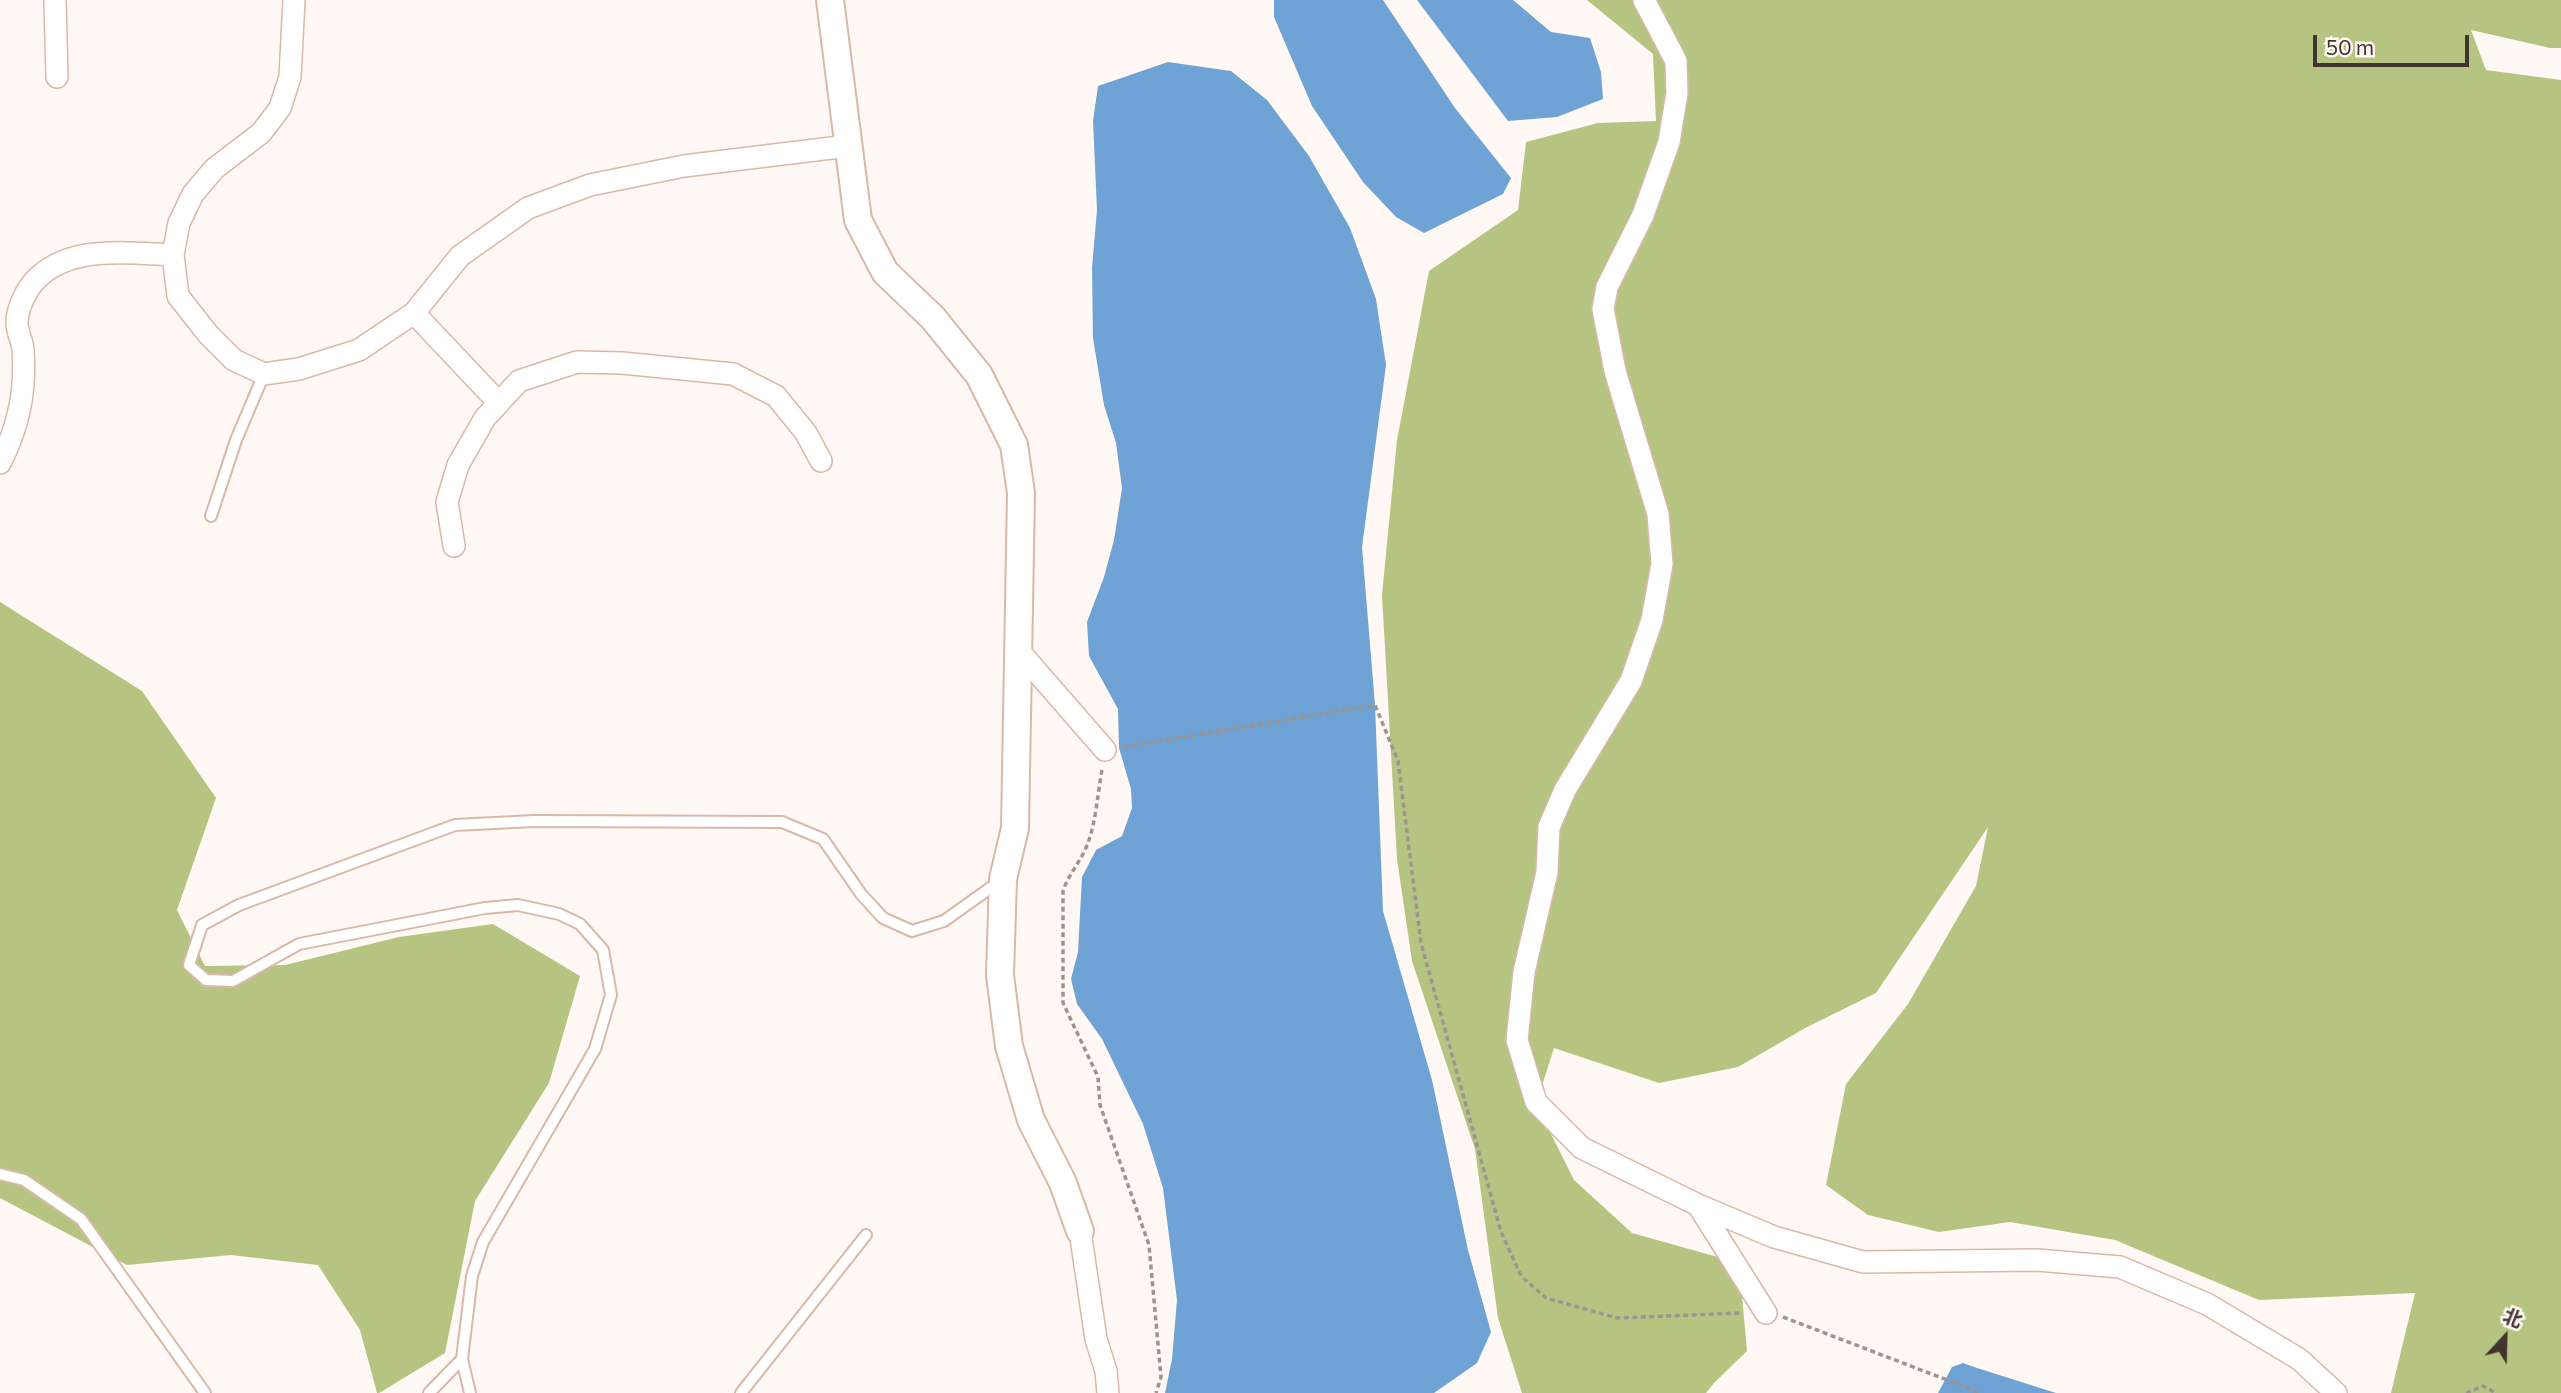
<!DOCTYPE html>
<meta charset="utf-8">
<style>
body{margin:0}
#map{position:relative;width:2561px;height:1393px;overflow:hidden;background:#fff8f4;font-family:Commissioner,"Noto Sans SC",sans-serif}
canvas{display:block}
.north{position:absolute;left:2470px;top:1302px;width:70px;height:70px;-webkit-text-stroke:5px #fff8f4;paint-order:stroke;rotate:22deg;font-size:19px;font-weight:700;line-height:28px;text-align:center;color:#42352e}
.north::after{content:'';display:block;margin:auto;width:24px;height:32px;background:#42352e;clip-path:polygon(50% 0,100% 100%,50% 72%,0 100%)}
.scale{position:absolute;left:2313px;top:35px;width:156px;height:32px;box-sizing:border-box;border:4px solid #42352e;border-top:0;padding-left:9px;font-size:21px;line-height:24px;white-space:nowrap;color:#42352e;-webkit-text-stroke:5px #fff8f4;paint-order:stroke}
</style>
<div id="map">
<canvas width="2561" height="1393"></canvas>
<div class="north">北</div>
<div class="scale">50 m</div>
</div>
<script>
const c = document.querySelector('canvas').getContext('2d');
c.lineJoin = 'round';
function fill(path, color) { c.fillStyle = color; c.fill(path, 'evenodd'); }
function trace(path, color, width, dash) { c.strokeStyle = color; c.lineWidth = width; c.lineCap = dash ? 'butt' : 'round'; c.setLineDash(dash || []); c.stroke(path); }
const forest = new Path2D(`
 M1587 0H2561V48H2550L2471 30 2486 70 2561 80V1393H2391L2415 1293 2259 1300 2115 1240 2010 1222 1939 1232 1868 1215 1826 1185 1846 1084 1908 1004 1976 886 1988 827 1876 993 1807 1027 1738 1067 1659 1083 1554 1048 1536 1104 1574 1180 1632 1233 1739 1263 1747 1351 1714 1383 1706 1393H1522L1498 1318 1475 1149 1412 961 1397 859 1382 595 1397 440 1429 271 1518 210 1526 142 1598 123 1656 121 1653 54Z
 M0 602 142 691 216 798 177 910 205 966 285 965 399 937 493 924 580 976 549 1083 475 1201 445 1353 379 1393H377L360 1330 318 1265 231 1255 127 1265 0 1198Z`);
const water = new Path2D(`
 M1274 0H1383L1455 108 1511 178 1503 194 1424 233 1396 217 1363 182 1312 106 1274 17Z
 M1417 0H1513L1551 32 1590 38 1601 72 1603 99 1557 117 1508 121Z
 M1168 62 1231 71 1267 100 1309 156 1350 228 1376 299 1386 365 1362 547 1375 705 1383 911 1432 1080 1468 1250 1491 1332 1477 1363 1434 1393H1165L1172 1359 1177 1300 1163 1188 1143 1124 1102 1039 1077 1004 1071 979 1078 952 1082 877 1096 850 1122 836 1132 808 1131 789 1119 748 1118 709 1089 656 1087 622 1104 577 1114 540 1122 488 1116 443 1104 405 1093 338 1092 268 1097 210 1093 121 1098 86Z
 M1963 1363 1974 1367 2056 1393H1938L1952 1367Z`);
const path = new Path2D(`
 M1124 747 1375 705 1398 761 1421 943 1501 1232 1521 1276 1546 1298 1617 1318 1741 1313
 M1102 770C1097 796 1096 828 1084 852 1077 866 1068 876 1063 891V1003L1098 1077 1100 1105 1149 1245 1161 1377 1156 1393
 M1783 1317 1981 1393
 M2466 1393 2483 1386 2496 1393`);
const service = new Path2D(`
 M211 516 236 440 264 374
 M0 1174 24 1180 81 1219 205 1393
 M429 1393 462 1359
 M470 1393 462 1359 472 1276 483 1242 595 1049 611 995 603 950 580 924 559 914 518 905 485 908 299 944 233 981 206 980 189 965 202 925 239 905 455 825 534 821 782 822 823 839 861 894 883 918 912 931 944 921 1000 881
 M741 1393 866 1235`);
const minor = new Path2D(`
 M55 0 57 77
 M294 0 290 77 280 108 261 133 214 169 193 194 179 223 173 255 178 296 208 334 234 360 264 374 299 369 359 350 414 313 460 256 528 208 590 185 684 166 848 146
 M1644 0 1676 61 1677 93 1669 142 1643 215 1607 287 1603 309 1615 371 1658 514 1662 564 1652 620 1631 681 1565 790 1549 827 1547 872 1524 972 1517 1040 1536 1102 1582 1148 1698 1205 1774 1237 1863 1262 2037 1260 2120 1267 2207 1304 2299 1359 2336 1393
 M414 313 499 403
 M0 463C19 426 26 391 23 349 22 340 17 332 17 323 17 311 23 298 29 288 61 243 125 253 173 255
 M454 546 447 502 458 465 485 418 519 381 577 362 622 363 733 374 776 396 806 433 821 461
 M1018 650 1105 750
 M1698 1205 1766 1313
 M1080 1231 1096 1339 1106 1371 1108 1393`);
const tertiary = new Path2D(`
 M830 0 858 220 885 272 933 318 979 375 1014 445 1021 493 1015 828 1003 879 1000 975 1009 1046 1031 1120 1063 1183 1080 1231`);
fill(forest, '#b5c581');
fill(water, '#70a3d5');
trace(service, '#dab8a8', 14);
trace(minor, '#dab8a8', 24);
trace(tertiary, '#dab8a8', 30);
trace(path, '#9e948f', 3.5, [5, 3.5]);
trace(service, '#fff', 10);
trace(minor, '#fff', 21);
trace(tertiary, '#fff', 26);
</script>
